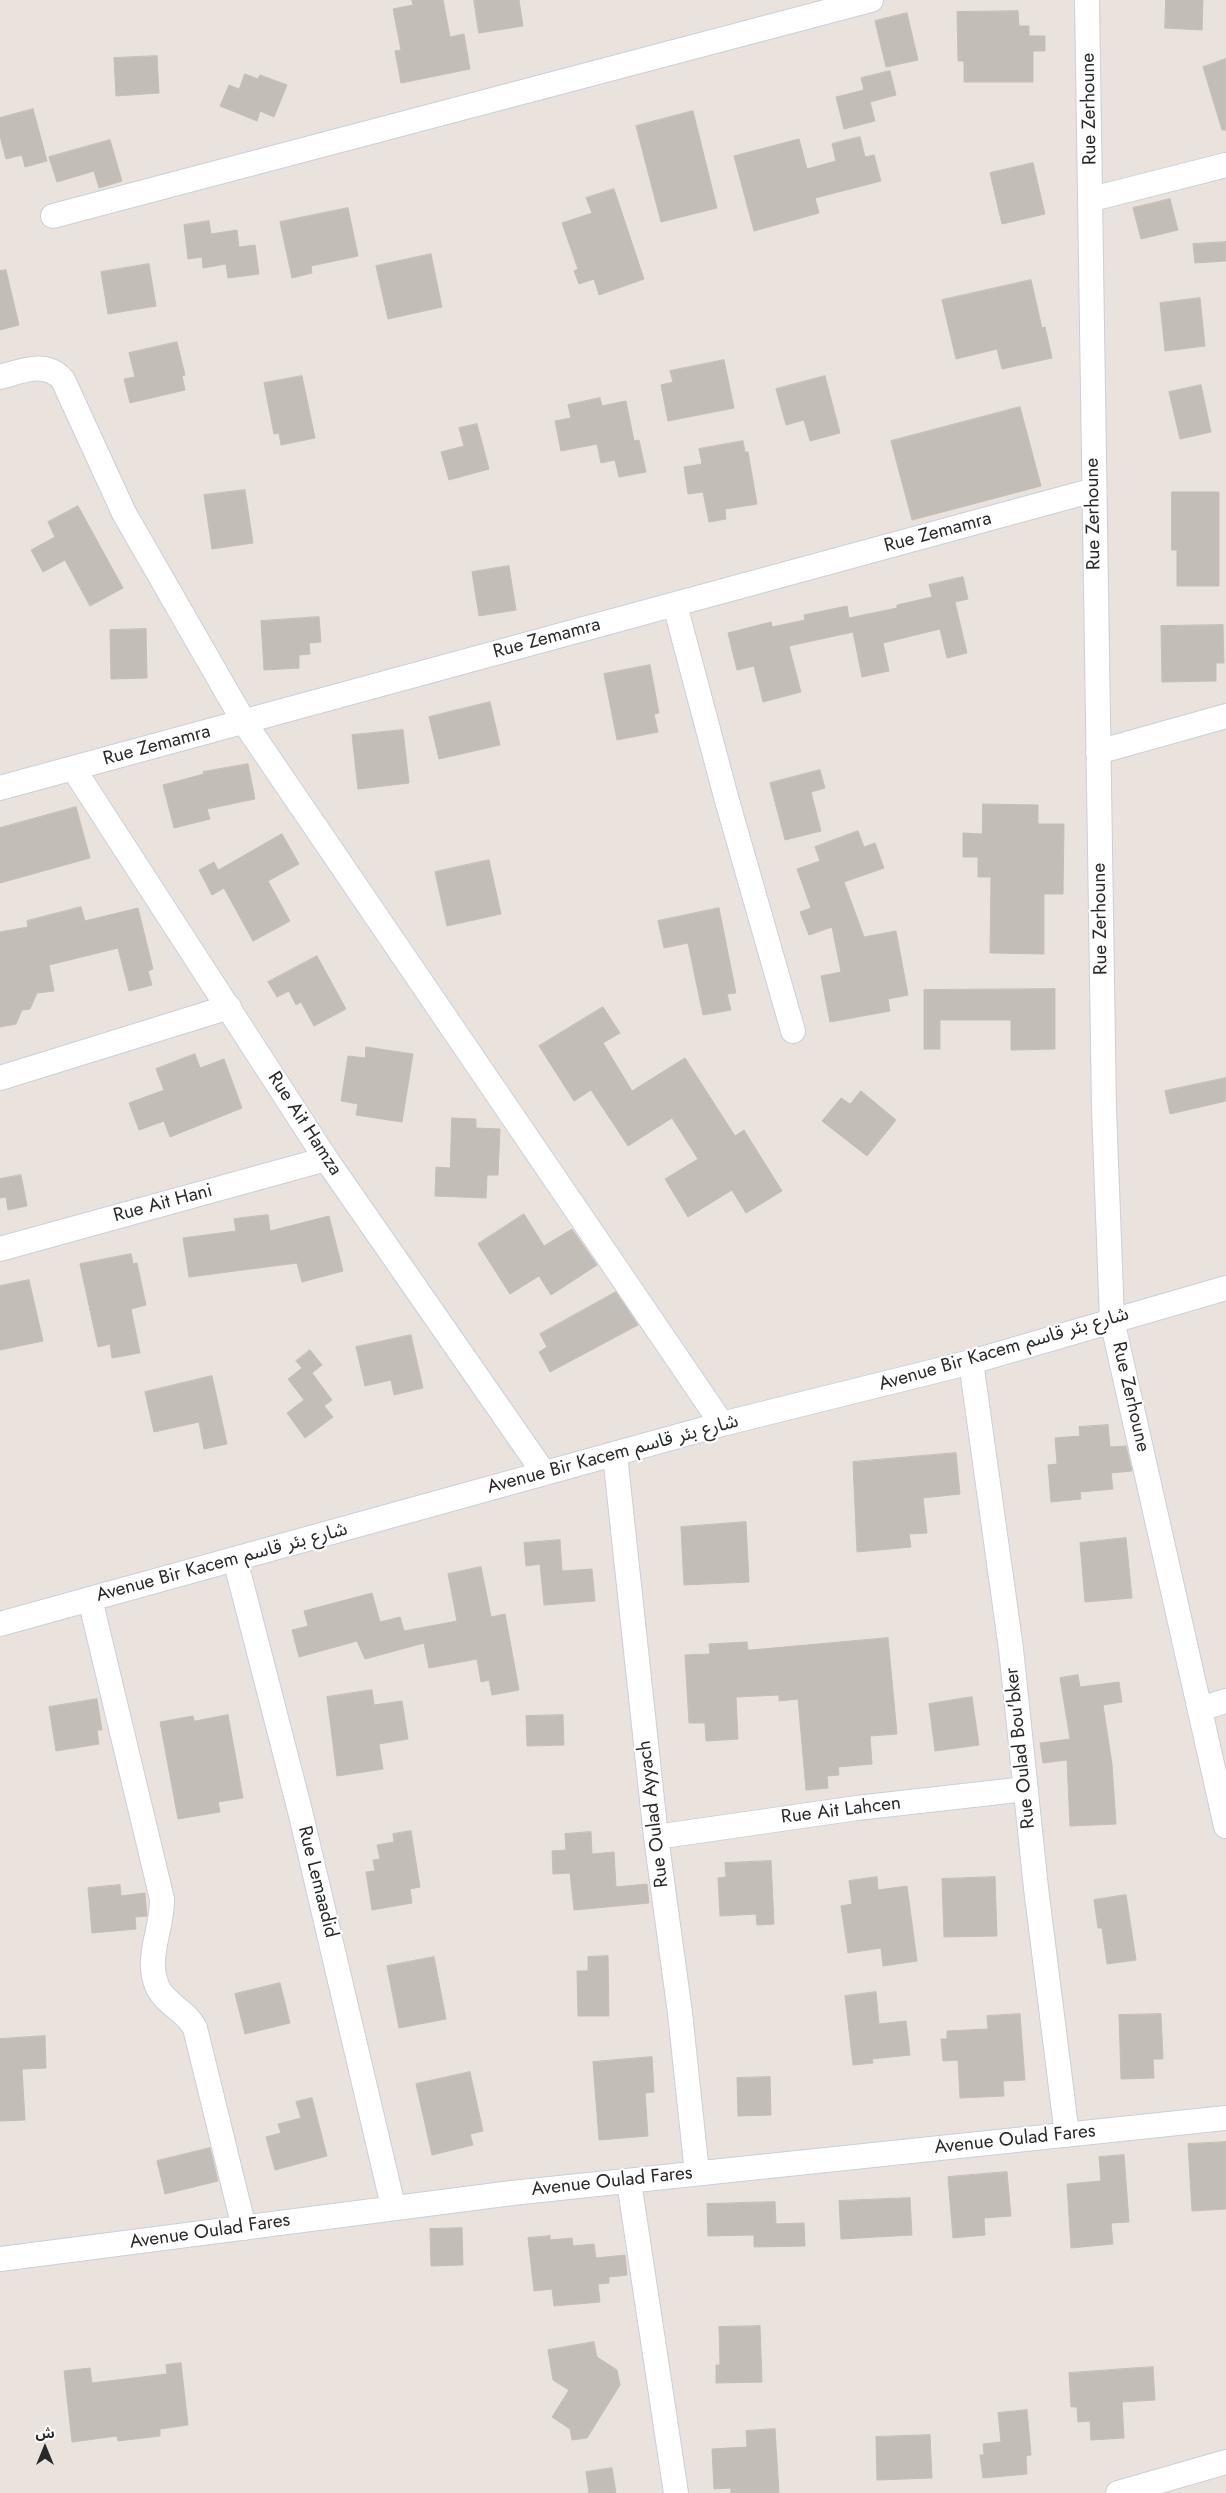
<!DOCTYPE html>
<meta charset="utf-8">
<style>
body{margin:0}
#map{position:relative;width:1226px;height:2493px;overflow:hidden;background:#eae2dc;font-family:Jost,"Noto Sans Arabic",sans-serif}
canvas{display:block}
.north{position:absolute;left:20px;top:2423px;width:50px;height:50px;-webkit-text-stroke:4px #fff;paint-order:stroke;rotate:0deg;font-size:14px;font-weight:700;line-height:20px;text-align:center;color:#292929}
.north::after{content:'';display:block;margin:auto;width:18px;height:22px;background:#292929;clip-path:polygon(50% 0,100% 100%,50% 72%,0 100%)}
</style>
<div id="map">
<canvas width="1226" height="2493"></canvas>
<div class="north">ش</div>
</div>
<script>
const c = document.querySelector('canvas').getContext('2d');
c.lineJoin = 'round';
function fill(path, color) { c.fillStyle = color; c.fill(path, 'evenodd'); }
function trace(path, color, width, dash) { c.strokeStyle = color; c.lineWidth = width; c.lineCap = dash ? 'butt' : 'round'; c.setLineDash(dash || []); c.stroke(path); }
function drawText(font, color, halo, rows, align = 'center') {
  c.font = font + ' Jost,"Noto Sans Arabic",sans-serif'; c.lineWidth = 4.5; c.setLineDash([]); c.textBaseline = 'middle'; c.strokeStyle = halo; c.fillStyle = color; for (const [text, x, y, turn = 0] of rows) {
    c.save(); c.translate(x, y); c.rotate((+turn || 0) * Math.PI / 180); c.textAlign = isNaN(turn) ? turn : align; if (halo) c.strokeText(text, 0, 0); c.fillText(text, 0, 0); c.restore();
  }
}
const building = new Path2D(`
 M412 0H443L450 37 464 34 470 69 401 83 395 51 401 50 393 9 413 5Z
 M474 0H519L523 26 479 33Z
 M1166 0H1203L1202 30 1165 28Z
 M1018 11 1019 26H1029V36H1045V51H1033V82H964V61H958L957 12Z
 M907 13 918 60 886 67 875 21Z
 M157 56 159 93 116 96 114 58Z
 M1226 59V130H1222L1203 67Z
 M890 71 896 95 870 102 875 121 844 129 836 97 864 90 861 78Z
 M245 74 258 79 260 75 287 85 274 117 260 111 257 121 220 106 229 85 239 89Z
 M33 109 47 161 25 167 22 155 6 159 0 136V118Z
 M693 111 717 208 661 222 636 126Z
 M860 137 865 157 874 155 881 181 815 198 819 213 754 231 734 156 799 139 807 169 836 161 832 144Z
 M110 140 122 181 99 188 94 171 57 182 49 157Z
 M1033 163 1045 214 1002 224 990 173Z
 M614 189 644 279 599 295 594 279 579 284 574 271 578 269 562 223 592 213 586 198Z
 M1170 199 1178 230 1141 239 1133 208Z
 M348 208 358 256 311 266 312 273 292 278 280 222Z
 M209 221 211 234 237 230 239 247 255 245 259 274 228 278 226 264 203 268 202 257 188 259 184 225Z
 M1226 242V261L1195 263 1193 244Z
 M431 254 442 307 388 319 376 266Z
 M149 264 156 306 108 314 101 272Z
 M6 270 19 325 0 330V271Z
 M1031 280 1042 328 1045 327 1052 358 1002 369 997 349 956 359 942 300Z
 M1200 298 1205 346 1165 351 1160 303Z
 M177 342 185 375 182 376 185 390 130 403 124 379 135 377 129 353Z
 M724 360 734 408 668 421 661 385 673 382 670 371Z
 M302 376 315 438 281 445 279 433 274 434 264 383Z
 M825 376 840 433 810 441 804 420 786 425 776 389Z
 M1201 385 1211 432 1180 439 1169 392Z
 M600 398 602 406 626 401 634 441 639 440 646 472 619 477 615 460 601 463 597 444 561 451 555 421 571 418 568 405Z
 M1020 407 1041 486 912 520 891 441Z
 M477 424 489 469 449 480 441 452 464 446 459 428Z
 M743 441 745 452H748L757 504 725 509 726 519 709 522 703 492 688 494 684 467 702 464 699 449Z
 M245 490 253 543 212 549 204 495Z
 M1172 492H1219V586H1177V550H1172Z
 M78 506 123 588 90 606 65 560 43 572 31 550 55 537 48 522Z
 M509 566 516 610 479 616 472 572Z
 M963 577 968 599 955 602 967 653 947 658 940 629 883 643 889 671 862 677 853 632 789 646 801 692 763 702 754 666 737 670 728 633 771 622 772 627 805 620 804 615 847 606 849 618 897 608V605L932 597 929 585Z
 M319 617 321 642 309 643 310 654 299 655V668L264 670 261 621Z
 M1223 625 1224 663H1216V681L1162 682 1161 626Z
 M146 629 147 678 111 679 110 630Z
 M650 665 659 713 654 714 658 732 617 740 604 674Z
 M490 702 500 745 439 759 429 717Z
 M403 730 409 783 358 789 352 735Z
 M248 764 255 799 207 809 210 819 174 828 163 785 204 774 203 772Z
 M820 770 825 788 811 792 821 831 785 840 770 783Z
 M983 804 1038 805V824H1064L1063 894H1044V954L990 953 991 877H978V857H963V833L982 834Z
 M76 807 90 858 0 883V828Z
 M858 831 864 847 875 843 884 868 844 882 864 937 896 931 908 995 888 999 890 1011 830 1022 821 976 841 972 832 927 809 935 800 912 811 908 797 869 820 861 815 847Z
 M282 834 299 864 268 881 290 921 253 941 224 888 212 895 199 870 214 862 218 870Z
 M489 860 501 914 447 926 435 872Z
 M81 907 85 921 138 908 153 969 148 971 152 985 129 991 118 948 49 965 54 991 37 993 30 1009 22 1010 16 1024 0 1027V932L28 927 27 921Z
 M719 908 736 993 727 994 731 1010 703 1015 688 943 664 948 658 921Z
 M317 956 346 1009 314 1026 301 1002 296 1005 289 991 277 997 268 982Z
 M1055 989V1049L1011 1050V1020H940V1049H924V990Z
 M603 1007 620 1033 603 1043 632 1091 685 1058 735 1136 744 1130 782 1191 746 1213 732 1190 688 1217 665 1179 698 1159 672 1118 628 1146 591 1090 574 1101 539 1046Z
 M366 1047 413 1054 402 1122 356 1115 358 1104 341 1101 348 1056 365 1058Z
 M195 1054 200 1068 224 1059 242 1108 170 1137 164 1121 139 1130 129 1103 164 1090 156 1069Z
 M1226 1078V1101L1170 1114 1165 1091Z
 M861 1091 896 1120 867 1156 822 1121 841 1098 850 1104Z
 M452 1118 476 1119V1128L500 1129 498 1175H487L486 1198 435 1196 436 1167 450 1168Z
 M21 1175 27 1206 8 1210 6 1197 0 1198V1179Z
 M524 1214 544 1246 572 1229 597 1265 551 1295 539 1276 510 1294 478 1244Z
 M268 1215 270 1231 329 1216 343 1271 302 1282 297 1263 189 1277 183 1238 236 1231 234 1219Z
 M131 1254 133 1264 137 1263 146 1305 131 1309 140 1353 112 1358 110 1344 98 1347 80 1264Z
 M29 1280 43 1341 0 1350V1286Z
 M616 1292 638 1325 550 1372 539 1352 547 1347 540 1334Z
 M411 1335 423 1388 394 1395 391 1380 365 1386 356 1347Z
 M310 1350 322 1365 312 1373 332 1400 324 1406 333 1417 305 1438 287 1413 304 1400 288 1379 302 1368 296 1361Z
 M212 1376 227 1444 204 1449 199 1422 154 1432 145 1392Z
 M1108 1425 1110 1447 1126 1446 1132 1471 1111 1473 1113 1489 1080 1492 1081 1499 1051 1502 1048 1465 1057 1464 1055 1438 1080 1436 1079 1427Z
 M956 1453 960 1494 923 1498 927 1533 909 1534 911 1547 857 1552 853 1462Z
 M746 1522 749 1582 684 1585 681 1527Z
 M1126 1538 1132 1598 1085 1602 1080 1543Z
 M560 1540 562 1571 592 1569 595 1601 544 1605 540 1564 526 1566 524 1543Z
 M481 1567 491 1617 505 1614 519 1690 492 1695 489 1680 481 1682 477 1659 429 1668 424 1643 365 1659 357 1641 299 1657 292 1630 308 1626 304 1611 372 1593 380 1622 400 1617 404 1631 457 1621 448 1574Z
 M888 1638 897 1734 870 1736 872 1764 838 1767 839 1775 827 1776 828 1788 806 1790 798 1699 779 1701V1695L736 1697 738 1739 706 1741 705 1723H689L685 1655 710 1654 709 1644 747 1642 748 1650Z
 M1078 1675 1080 1687 1119 1682 1122 1702 1103 1705 1112 1764 1116 1824 1070 1826 1067 1760 1043 1763 1040 1743 1070 1739 1060 1678Z
 M372 1690 374 1705 402 1701 408 1739 379 1744 383 1769 337 1776 327 1697Z
 M972 1697 979 1745 935 1751 929 1704Z
 M97 1699 102 1730H97L99 1744 56 1751 49 1707Z
 M228 1715 243 1798 218 1802 220 1812 178 1819 160 1722 193 1716 194 1721Z
 M563 1715 564 1745 527 1746 526 1716Z
 M411 1831 420 1887 410 1889 412 1903 372 1910 366 1872 375 1871 373 1860 380 1859 377 1845 394 1842 393 1834Z
 M591 1832 592 1854 614 1852 616 1887 647 1884 649 1903 574 1910 570 1873 553 1874 552 1851 566 1850 565 1834Z
 M771 1861 774 1924 757 1925 756 1914 720 1916 718 1878 726 1877 725 1863Z
 M877 1877 878 1890 907 1886 917 1961 883 1966 881 1948 848 1953 841 1906 852 1904 849 1881Z
 M995 1877 997 1936 944 1937 942 1879Z
 M120 1885 121 1896 145 1893 147 1916 135 1917 136 1929 92 1933 88 1888Z
 M1126 1895 1136 1960 1107 1964 1102 1928H1098L1094 1900Z
 M608 1956 609 2016H578L577 1971H588V1957Z
 M434 1957 446 2019 399 2028 387 1966Z
 M280 1983 290 2023 245 2034 235 1994Z
 M876 1992 879 2024 906 2021 910 2055 872 2059 873 2063 853 2065 845 1996Z
 M1020 2014 1025 2080 1003 2081 1004 2096 960 2098 958 2060 943 2061 941 2039H947V2031L988 2029 987 2016Z
 M1161 2014 1163 2059H1153L1154 2078 1121 2079 1119 2015Z
 M45 2036 46 2068 22 2069 25 2120 0 2121V2039Z
 M652 2057 654 2092 645 2093 648 2136 599 2140 593 2062Z
 M470 2072 483 2131 470 2134 473 2145 432 2155 416 2084Z
 M770 2077 771 2115 738 2116 737 2078Z
 M312 2098 327 2156 275 2170 266 2137 281 2133 278 2124 301 2118 296 2102Z
 M1226 2142V2209L1192 2211 1188 2144Z
 M210 2148 218 2181 165 2194 157 2161Z
 M1124 2155 1129 2222 1111 2223 1113 2244 1071 2248 1067 2184 1101 2181 1099 2157Z
 M1007 2172 1011 2216 984 2218 985 2235 953 2238 948 2177Z
 M910 2198 912 2235 841 2239 839 2201Z
 M775 2202 776 2224 804 2223 805 2246 754 2247V2235L708 2236 707 2204Z
 M462 2228 463 2265 431 2266 430 2229Z
 M550 2236V2240L572 2238 573 2246 594 2244 596 2258 625 2255 627 2275 609 2277V2283L598 2284 600 2302 554 2306 552 2289 534 2291 528 2238Z
 M760 2326 762 2382 716 2383V2365H720L719 2327Z
 M594 2342 597 2357 617 2370 620 2385 587 2438 572 2440 570 2429 552 2417 569 2390 553 2380 548 2350Z
 M181 2363 188 2425 160 2429V2436L118 2441 117 2436 72 2442 64 2371 90 2368 92 2383 167 2374 166 2365Z
 M1153 2367 1155 2400 1122 2402 1124 2438 1091 2440 1090 2421 1078 2422 1077 2407H1071L1069 2373Z
 M1027 2410 1031 2455 1026 2456 1027 2474 983 2478 980 2455H984L983 2444 1001 2442 998 2413Z
 M775 2429 779 2493H731V2488L714 2489 712 2449 747 2447 746 2431Z
 M930 2435 932 2478 877 2480 876 2437Z
 M612 2468 616 2493H589L586 2472Z`);
const minor = new Path2D(`
 M1087 0 1104 1109 1112 1320 1226 1826
 M1092 199 1226 165
 M53 216 871 0
 M0 377C22 371 46 360 63 380L124 513 244 722 722 1424
 M675 605 726 797 793 1031
 M1098 752 1226 716
 M73 768 326 1159 544 1473
 M0 788 1094 490
 M0 1078 229 1007
 M0 1249 326 1159
 M971 1362 1011 1649 1036 1888 1067 2135
 M615 1455 656 1837 680 2013 697 2173
 M235 1559 300 1811 393 2206
 M90 1599 162 1899C163 1929 144 1958 158 1988 167 2005 186 2011 195 2028L244 2228
 M0 1624 722 1424 971 1362 1226 1288
 M1200 1709 1226 1701
 M656 1837 857 1808 1026 1789
 M629 2182 676 2493
 M0 2259 512 2193 1226 2118
 M1118 2493 1226 2462`);
const streetNames = [
 ["Rue Zerhoune",1090,109,-91],
 ["Rue Zerhoune",1094,514,-91],
 ["Rue Zemamra",938,533,-15],
 ["Rue Zemamra",547,639,-15],
 ["Rue Zemamra",157,746,-15],
 ["Rue Zerhoune",1101,919,-91],
 ["Rue Ait Hamza",304,1124,57],
 ["Rue Ait Hani",163,1204,-15],
 ["Avenue Bir Kacem شارع بئر قاسم",1004,1350,-16],
 ["Rue Zerhoune",1130,1397,77],
 ["Avenue Bir Kacem شارع بئر قاسم",613,1455,-15],
 ["Avenue Bir Kacem شارع بئر قاسم",222,1563,-15],
 ["Rue Oulad Bou'bker",1021,1748,-96],
 ["Rue Ait Lahcen",841,1811,-7],
 ["Rue Oulad Ayyach",654,1814,-97],
 ["Rue Lemaadid",317,1882,76],
 ["Avenue Oulad Fares",1015,2140,-6],
 ["Avenue Oulad Fares",612,2182,-6],
 ["Avenue Oulad Fares",210,2232,-8]
];
fill(building, '#c3bdb7');
trace(building, '#c5beb6', 1);
trace(minor, '#cacfda', 26);
trace(minor, '#fff', 24);
drawText('19px', '#292929', '#fff', streetNames);
</script>
